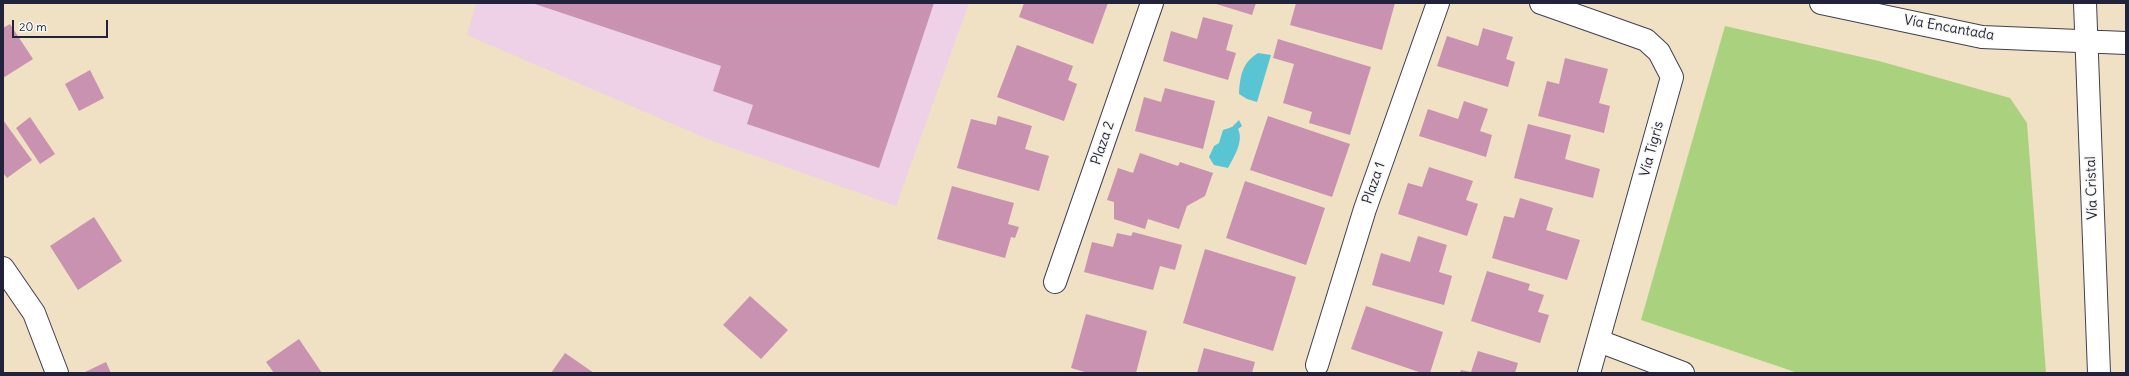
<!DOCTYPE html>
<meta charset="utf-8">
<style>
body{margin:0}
#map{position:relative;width:2129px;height:376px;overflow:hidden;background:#f0e1c4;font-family:Delius,sans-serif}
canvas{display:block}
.frame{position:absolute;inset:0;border:4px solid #22223b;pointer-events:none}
.scale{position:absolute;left:12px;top:20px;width:96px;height:18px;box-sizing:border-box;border:2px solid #22223b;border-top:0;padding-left:5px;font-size:12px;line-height:14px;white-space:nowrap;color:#22223b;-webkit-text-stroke:3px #f6f6f2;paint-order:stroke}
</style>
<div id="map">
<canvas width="2129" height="376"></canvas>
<div class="frame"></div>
<div class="scale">20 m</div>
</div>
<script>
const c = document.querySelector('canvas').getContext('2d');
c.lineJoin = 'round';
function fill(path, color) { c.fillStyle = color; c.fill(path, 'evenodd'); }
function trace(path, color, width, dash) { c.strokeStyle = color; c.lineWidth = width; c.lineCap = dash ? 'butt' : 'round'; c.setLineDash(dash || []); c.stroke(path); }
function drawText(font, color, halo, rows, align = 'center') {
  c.font = font + ' Delius,sans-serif'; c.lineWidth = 3; c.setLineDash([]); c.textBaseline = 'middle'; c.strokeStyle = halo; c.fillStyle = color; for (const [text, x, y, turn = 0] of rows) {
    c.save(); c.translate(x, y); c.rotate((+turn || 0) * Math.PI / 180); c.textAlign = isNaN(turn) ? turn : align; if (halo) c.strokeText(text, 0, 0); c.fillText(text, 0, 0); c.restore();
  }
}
const built = new Path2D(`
 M476 3H969L896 206 710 140 467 35Z`);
const green = new Path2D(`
 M1725 26 1879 61 2010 98 2027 123 2046 373H1798L1641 320Z`);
const water = new Path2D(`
 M1258 53 1271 55 1257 102 1247 99 1239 94C1240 76 1242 63 1258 53Z
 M1239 120 1242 126 1238 129C1244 141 1234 157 1228 168L1214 165 1209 157 1214 146 1219 143 1223 130 1232 127Z`);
const building = new Path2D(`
 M532 3H934L879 168 747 124 753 105 713 91 721 66Z
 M1024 3H1108L1093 44 1019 17Z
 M1213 3H1256L1252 15Z
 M1296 3H1395L1382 50 1290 25Z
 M1203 17 1233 25 1226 50 1236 53 1228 80 1163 61 1171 31 1197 39Z
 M10 24 33 59 3 78V28Z
 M1483 28 1513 37 1506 59 1515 62 1508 87 1437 66 1447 36 1478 46Z
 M1278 39 1371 67 1350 135 1309 123 1312 112 1283 103 1294 64 1273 58Z
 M1017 45 1073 66 1068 80 1077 84 1064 121 997 97Z
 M1565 58 1608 69 1599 103 1610 106 1604 133 1538 116 1547 81 1559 84Z
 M90 70 104 98 79 111 65 84Z
 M1165 88 1215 101 1203 149 1135 131 1144 97 1161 102Z
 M1464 101 1488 109 1480 131 1492 135 1486 157 1419 136 1428 109 1458 119Z
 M998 116 1032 126 1025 149 1049 156 1039 191 957 168 971 119 996 125Z
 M1268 116 1350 144 1332 197 1250 170Z
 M30 117 55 154 40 164 16 128Z
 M3 120 32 160 7 178 3 173Z
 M1528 124 1571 135 1565 159 1600 169 1593 198 1514 178Z
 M1140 153 1178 166 1180 162 1213 173 1205 196 1187 206 1179 229 1148 219 1145 229 1114 219V202L1107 200 1118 168 1133 173Z
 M1429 167 1473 181 1466 200 1478 204 1467 236 1398 214 1408 183 1422 187Z
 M1245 181 1325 208 1306 265 1226 238Z
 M952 186 1014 203 1008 224 1019 227 1015 238 1011 237 1005 258 937 239Z
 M1520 198 1553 208 1546 230 1580 240 1567 280 1492 258 1504 216 1514 218Z
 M94 217 122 261 78 290 50 246Z
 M1133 232 1182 245 1175 270 1160 266 1153 290 1084 272 1092 242 1113 247 1117 233 1131 236Z
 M1418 236 1447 245 1439 272 1452 276 1444 305 1372 285 1381 253 1410 262Z
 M1205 249 1296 277 1273 351 1183 323Z
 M1487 271 1530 284 1528 290 1544 295 1538 312 1549 315 1540 343 1471 321Z
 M750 296 788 330 761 359 723 325Z
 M1366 306 1443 332 1430 373H1422L1351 349Z
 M1086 314 1147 331 1136 373H1088L1071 368Z
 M299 339 322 373H274L266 362Z
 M1204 348 1255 362 1252 373H1197Z
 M1478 351 1518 363 1515 373H1460L1461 370 1471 372Z
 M565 353 594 373H551Z
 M106 362 111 373H83Z`);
const minor = new Path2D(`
 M1541 3 1646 40 1659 52 1672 77 1589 373
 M1821 3 1982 37 2126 43
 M2085 3 2099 373
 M3 268 34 313 57 373
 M1055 282 1152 3
 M1599 341 1683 373
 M1317 365 1365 209 1438 3`);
const streetNames = [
 ["Vía Encantada",1949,28,10],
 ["Plaza 2",1103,143,-71],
 ["Vía Tigris",1652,149,-75],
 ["Plaza 1",1374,183,-71],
 ["Vía Cristal",2092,188,-92]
];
fill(built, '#eed0e7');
fill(green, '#aad27e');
fill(water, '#59c4d4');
fill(building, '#c992b0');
trace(minor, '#413f50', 24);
trace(minor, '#fff', 22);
drawText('14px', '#22223b', '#f6f6f2', streetNames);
</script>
